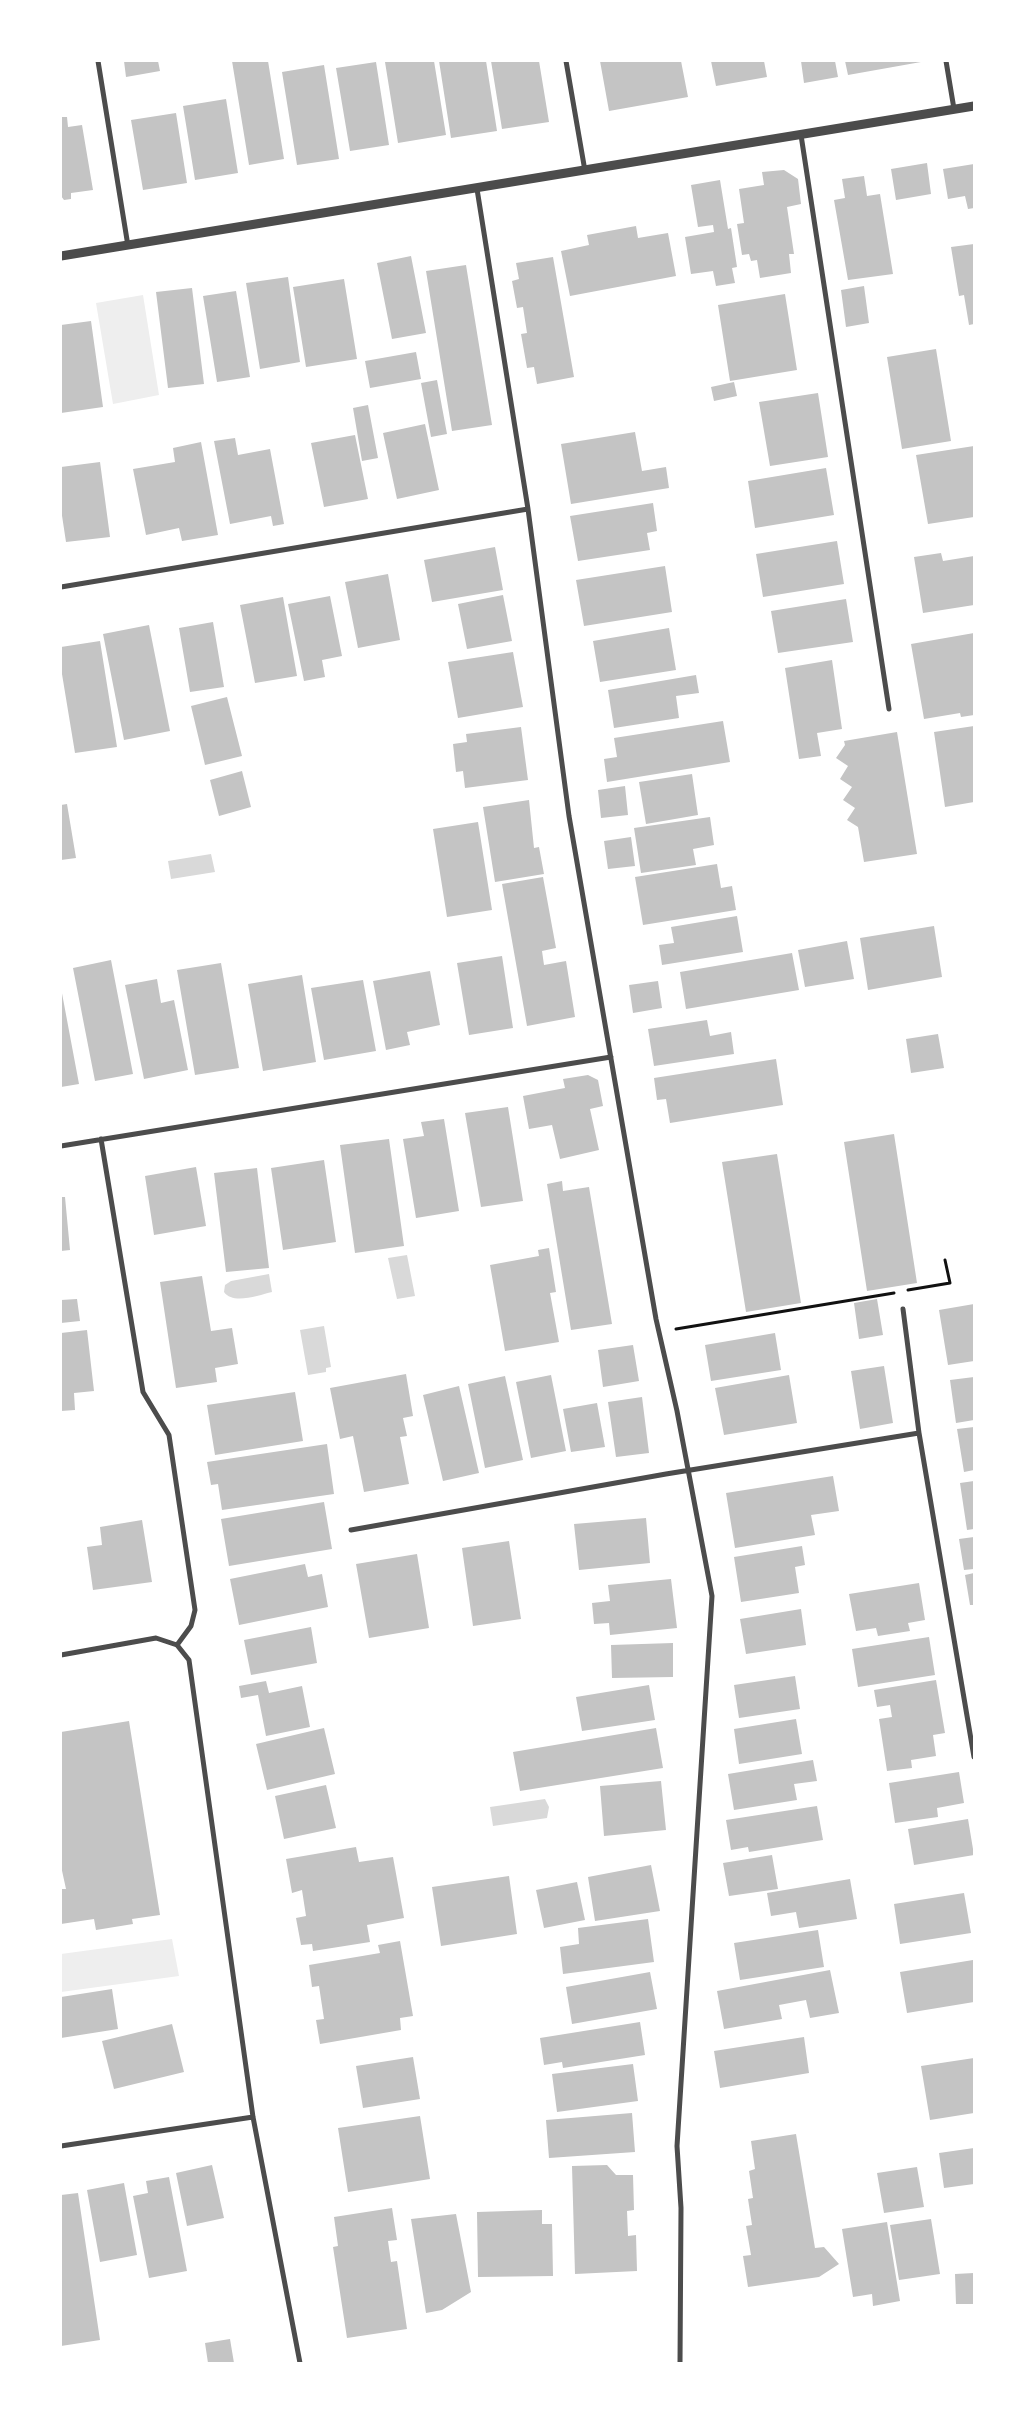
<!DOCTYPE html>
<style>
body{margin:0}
#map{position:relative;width:1035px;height:2424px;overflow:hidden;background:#fff;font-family:"Noto Sans",sans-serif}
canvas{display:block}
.frame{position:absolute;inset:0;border:62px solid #fff;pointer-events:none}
</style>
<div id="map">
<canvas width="1035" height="2424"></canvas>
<div class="frame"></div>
</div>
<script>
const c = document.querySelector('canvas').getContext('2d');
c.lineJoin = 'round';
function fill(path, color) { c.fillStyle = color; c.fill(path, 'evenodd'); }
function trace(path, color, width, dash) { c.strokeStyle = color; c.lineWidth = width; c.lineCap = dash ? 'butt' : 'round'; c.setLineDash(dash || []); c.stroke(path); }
const green = new Path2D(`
 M143 295 159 395 113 404 96 303Z
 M172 1939 179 1976 61 1992V1954Z`);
const water = new Path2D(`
 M211 854 215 872 171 879 168 861Z
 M407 1255 415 1296 397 1299 388 1258Z
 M269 1274 272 1292C259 1295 233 1305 224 1292L225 1285 231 1281Z
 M324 1326 331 1367 326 1368V1372L308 1375 300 1330Z
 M545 1799 549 1807 547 1818 493 1826 490 1807Z`);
const building = new Path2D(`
 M124 61H158L160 71 126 77Z
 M232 61H268L284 159 249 165Z
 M434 61 446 135 398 143 385 62Z
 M439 61H486L497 131 451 138Z
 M491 61H539L549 122 502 129Z
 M600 61H681L688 97 609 111Z
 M711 61H764L767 77 716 86Z
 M801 61H835L838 77 804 83Z
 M845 61H921V62L848 75Z
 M376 62 389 145 350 151 336 68Z
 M324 65 339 159 297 165 282 72Z
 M226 99 238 173 195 180 183 106Z
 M176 113 187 183 143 190 131 120Z
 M61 117H67L68 127 82 125 93 190 71 193V199L64 200 61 196Z
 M927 163 931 194 896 200 891 169Z
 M974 164V208L968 209 965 196 948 199 943 169Z
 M784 170 798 179 801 204 787 207 794 254H789L791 273 760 278 757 260 751 261 749 254 742 255 737 224 744 223 739 189 764 185 762 172Z
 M864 176 867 196 880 194 893 274 848 280 834 200 845 198 842 179Z
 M720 180 728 229 731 228 737 267 732 268 735 283 716 286 713 271 691 274 685 237 714 232 713 225 698 227 691 185Z
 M636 226 638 238 668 233 676 276 570 296 561 251 589 245 587 235Z
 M974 244V324L969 325 964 295 959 296 951 247Z
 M411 256 426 333 392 339 377 263Z
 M553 257 574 377 537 384 534 367 527 368 521 334 527 333 523 307 517 308 512 281 519 279 516 263Z
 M466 265 492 425 452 431 426 271Z
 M288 277 300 362 260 369 246 283Z
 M344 279 357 359 306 367 293 287Z
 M864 286 869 323 846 327 841 290Z
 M192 288 204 384 168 388 156 292Z
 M236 291 250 377 217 382 203 296Z
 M785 294 797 370 730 381 718 305Z
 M91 321 103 407 61 413V325Z
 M936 349 951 441 902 449 887 357Z
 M416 352 421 379 370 388 365 361Z
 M437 380 447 434 431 437 421 383Z
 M734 382 737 396 714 401 711 387Z
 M818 393 828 457 770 466 759 402Z
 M368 405 378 458 362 461 353 408Z
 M425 424 439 490 397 499 383 433Z
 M635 432 642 471 666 467 669 488 571 504 561 444Z
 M355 435 368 499 324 507 311 443Z
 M235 438 238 455 270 449 284 524 273 526 271 516 230 524 214 441Z
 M201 442 218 535 182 541 179 528 146 535 133 469 175 462 173 448Z
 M974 446V517L928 524 916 455Z
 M100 462 110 537 66 542 61 509V467Z
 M826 468 834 515 755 528 748 481Z
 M653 503 657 531 647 533 650 550 578 561 570 516Z
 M837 541 844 584 763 597 756 554Z
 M495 547 503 590 432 602 424 560Z
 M941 553 943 561 974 556V605L923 613 914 557Z
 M665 566 672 612 584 626 576 580Z
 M388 574 400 640 358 648 345 582Z
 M503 595 512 641 467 649 458 604Z
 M330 596 342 656 322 660 325 677 304 681 288 604Z
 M283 597 297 676 255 683 240 605Z
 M846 599 853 642 778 653 771 611Z
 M213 622 224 687 190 692 179 628Z
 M149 625 170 731 124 740 103 634Z
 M669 628 676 670 600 682 593 641Z
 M974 633V715L961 717 960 713 924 719 911 644Z
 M100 641 117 747 75 753 61 668V647Z
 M513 652 523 707 458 718 448 662Z
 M832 660 842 729 817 733 821 756 799 759 785 668Z
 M696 675 699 693 676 696 679 718 614 728 608 690Z
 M227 697 242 756 205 765 191 706Z
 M723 721 730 762 607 782 604 759 617 757 614 738Z
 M974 726V802L945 807 934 732Z
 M521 727 528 780 465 788 463 771 456 772 453 744 467 742 466 734Z
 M897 732 917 854 864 862 858 827 847 820 855 808 843 800 852 787 840 779 848 766 836 758 845 745 844 741Z
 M242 771 251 807 219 816 210 780Z
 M692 774 698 815 646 824 639 782Z
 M625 786 628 815 601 818 598 790Z
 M529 800 534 848 539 847 544 874 495 882 483 807Z
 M67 804 76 858 61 860V805Z
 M710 817 714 845 693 849 696 865 641 873 634 828Z
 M478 822 492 910 447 917 433 829Z
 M631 837 635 866 608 869 604 841Z
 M717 864 721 888 732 886 736 910 643 925 635 877Z
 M543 877 556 948 542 951 544 965 566 961 575 1017 527 1026 502 884Z
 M737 916 743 952 662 965 659 945 674 943 671 927Z
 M934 926 942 977 868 990 860 938Z
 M847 941 854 979 805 987 798 950Z
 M792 953 799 990 686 1009 680 972Z
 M502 956 513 1028 469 1035 457 963Z
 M111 960 133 1074 95 1081 73 968Z
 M221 963 239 1068 195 1075 177 970Z
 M430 971 440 1025 407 1032 410 1045 386 1050 373 981Z
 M302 975 316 1062 263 1071 248 984Z
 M157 979 161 1003 174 1000 188 1070 144 1079 125 985Z
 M363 980 376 1051 324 1060 311 988Z
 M658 981 662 1008 633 1013 629 985Z
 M61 988 79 1084 61 1087Z
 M707 1020 710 1036 731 1032 734 1054 654 1066 648 1029Z
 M938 1034 944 1068 911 1073 906 1039Z
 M776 1059 783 1105 670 1123 666 1099 657 1100 654 1078Z
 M588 1075 598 1080 603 1106 590 1109 599 1150 560 1159 552 1125 529 1129 523 1096 565 1088 563 1079Z
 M508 1107 523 1201 481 1207 465 1113Z
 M444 1119 459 1211 416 1218 403 1139 424 1136 421 1122Z
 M894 1134 917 1283 867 1291 844 1142Z
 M389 1139 404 1246 355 1253 340 1145Z
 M777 1154 801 1303 746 1312 722 1162Z
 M324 1160 336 1242 283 1250 271 1168Z
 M196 1167 206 1226 154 1235 145 1176Z
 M257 1168 269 1268 226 1272 214 1173Z
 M562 1181 563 1191 589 1187 612 1324 571 1330 547 1184Z
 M61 1197H65L70 1250 61 1251Z
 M549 1248 556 1292 550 1293 559 1342 505 1351 490 1265 539 1256 538 1250Z
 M202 1276 211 1331 232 1328 238 1364 215 1368 217 1382 176 1388 160 1282Z
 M77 1299 80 1321 61 1323V1300Z
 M877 1299 883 1335 859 1339 854 1303Z
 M974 1304V1361L948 1365 939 1310Z
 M87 1330 94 1391 74 1393 75 1410 61 1411V1333Z
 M775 1333 781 1370 711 1381 705 1345Z
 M633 1345 639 1381 603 1387 598 1350Z
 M884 1366 893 1423 860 1429 851 1371Z
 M406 1374 413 1416 403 1418 407 1436 400 1437 409 1484 364 1492 353 1436 340 1439 330 1388Z
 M551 1375 566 1451 531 1458 516 1382Z
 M789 1375 797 1423 724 1435 715 1388Z
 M505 1376 523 1460 485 1468 468 1384Z
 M974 1377V1420L956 1423 950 1380Z
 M459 1386 479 1473 443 1481 423 1395Z
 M295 1392 303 1441 215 1455 207 1405Z
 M642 1397 649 1453 616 1457 608 1402Z
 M597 1403 605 1447 571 1452 563 1409Z
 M974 1427V1470L964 1472 957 1429Z
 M327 1444 334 1494 222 1510 218 1484 211 1485 207 1462Z
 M833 1476 839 1511 811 1515 815 1535 735 1548 726 1493Z
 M974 1481V1529L967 1530 960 1483Z
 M324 1502 332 1549 229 1566 221 1519Z
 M646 1518 650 1563 579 1570 574 1524Z
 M142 1520 152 1582 93 1590 87 1547 102 1545 100 1527Z
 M974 1537V1569L964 1570 959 1539Z
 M509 1541 521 1619 473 1626 462 1548Z
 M802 1546 805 1565 795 1567 799 1593 741 1602 734 1557Z
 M417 1554 429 1628 369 1638 356 1564Z
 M305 1564 308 1577 322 1574 328 1607 239 1625 230 1579Z
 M974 1573V1605H970L965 1575Z
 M671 1579 677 1628 610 1635 609 1623 594 1624 592 1603 610 1601 608 1585Z
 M919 1583 925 1620 908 1623 910 1631 878 1636 876 1628 856 1631 849 1594Z
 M801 1609 806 1645 746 1654 740 1619Z
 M311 1627 317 1663 251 1675 244 1640Z
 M929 1637 935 1675 858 1687 852 1649Z
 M673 1643V1677L612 1678 611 1645Z
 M795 1676 800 1709 739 1718 734 1685Z
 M936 1680 945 1733 933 1735 936 1756 911 1760 912 1768 887 1771 879 1719 892 1717 890 1705 877 1707 874 1690Z
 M266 1681 269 1693 302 1686 310 1727 266 1736 258 1695 241 1698 239 1686Z
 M649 1685 655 1720 582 1731 576 1697Z
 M796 1719 802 1754 739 1764 734 1729Z
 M129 1721 160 1915 132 1919 133 1924 96 1930 94 1919 61 1924V1889H66L61 1866V1732Z
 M324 1728 335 1774 267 1790 256 1744Z
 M656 1728 663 1768 520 1791 513 1752Z
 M813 1760 817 1781 794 1784 797 1800 734 1810 728 1774Z
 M959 1772 964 1803 937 1808 938 1817 895 1823 889 1783Z
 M661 1781 666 1830 604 1836 600 1786Z
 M326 1785 336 1828 284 1839 275 1796Z
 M817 1806 823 1840 749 1852 748 1847 731 1850 726 1820Z
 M968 1819 974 1855 914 1865 908 1829Z
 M356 1847 359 1862 393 1857 404 1918 367 1925 370 1942 313 1951 312 1944 301 1945 296 1918 306 1916 302 1890 292 1893 286 1859Z
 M772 1855 778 1889 729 1896 723 1863Z
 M651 1865 660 1911 595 1921 588 1877Z
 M509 1876 517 1934 441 1946 432 1887Z
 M850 1879 857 1919 799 1928 796 1912 771 1916 767 1893Z
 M577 1882 585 1920 544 1928 536 1890Z
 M964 1893 971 1933 900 1944 894 1904Z
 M648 1919 654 1962 563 1974 560 1947 579 1944 578 1928Z
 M818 1930 824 1967 740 1980 734 1943Z
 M400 1941 413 2016 400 2018 401 2030 320 2044 316 2020 324 2019 319 1986 312 1987 309 1965 380 1953 378 1945Z
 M973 1960 974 2002 907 2013 900 1972Z
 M830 1970 839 2013 810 2018 806 2000 779 2005 782 2019 724 2029 717 1991Z
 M650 1972 657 2009 572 2024 566 1987Z
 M112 1989 118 2029 61 2038V1997Z
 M640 2022 645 2055 563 2068 562 2062 544 2065 540 2038Z
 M172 2024 184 2072 114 2089 102 2041Z
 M804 2037 809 2073 720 2088 714 2051Z
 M413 2057 420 2099 363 2108 356 2066Z
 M974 2058V2113L930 2120 921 2066Z
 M633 2064 638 2101 557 2112 552 2074Z
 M632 2113 635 2152 549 2158 546 2120Z
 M420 2116 430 2179 348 2192 338 2128Z
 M796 2134 815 2248 824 2247 839 2264 819 2277 748 2287 743 2256 751 2255 746 2226 752 2225 748 2199 753 2198 749 2171 755 2169 751 2141Z
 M974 2148V2184L944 2188 939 2153Z
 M212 2165 224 2218 187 2226 176 2173Z
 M607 2165 616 2175H633L634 2210 627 2211 628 2236 636 2235 637 2271 575 2274 572 2166Z
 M917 2167 924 2207 884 2213 877 2173Z
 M169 2177 187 2271 149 2278 133 2196 148 2193 146 2181Z
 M124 2183 137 2255 100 2262 87 2190Z
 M78 2193 100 2340 61 2346V2195Z
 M392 2208 397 2240 388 2241 391 2262 397 2261 407 2329 347 2338 333 2247 338 2246 334 2217Z
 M542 2210V2224H552L553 2276 478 2277 477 2212Z
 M456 2214 471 2292 442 2310 426 2313 411 2219Z
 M931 2219 940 2274 899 2280 890 2225Z
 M887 2222 900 2301 873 2306 872 2294 853 2297 842 2229Z
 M974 2273V2304H956L955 2274Z
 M230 2339 234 2363H208L205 2343Z`);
const path = new Path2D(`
 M908 1290 950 1283 945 1260
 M676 1329 894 1293`);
const minor = new Path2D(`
 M98 61 128 246
 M566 61 585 171
 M946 61 954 109
 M801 135 889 709
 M477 189 528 509 569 816 656 1319 677 1411 712 1596 677 2146 681 2208 680 2363
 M61 587 528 509
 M101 1139 143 1392 169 1435 195 1610 191 1626 177 1645
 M61 1146 611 1057
 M903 1309 919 1433 974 1757
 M351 1530 666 1474 919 1433
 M177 1645 189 1660 253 2117 300 2363
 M61 1655 156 1638 177 1645
 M61 2146 253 2117`);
const tertiary = new Path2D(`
 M61 256 974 106`);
fill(green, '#eee');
fill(water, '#d9d9d9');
fill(building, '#c4c4c4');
trace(path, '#111', 3);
trace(minor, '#4c4c4c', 5);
trace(tertiary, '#4c4c4c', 9);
</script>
